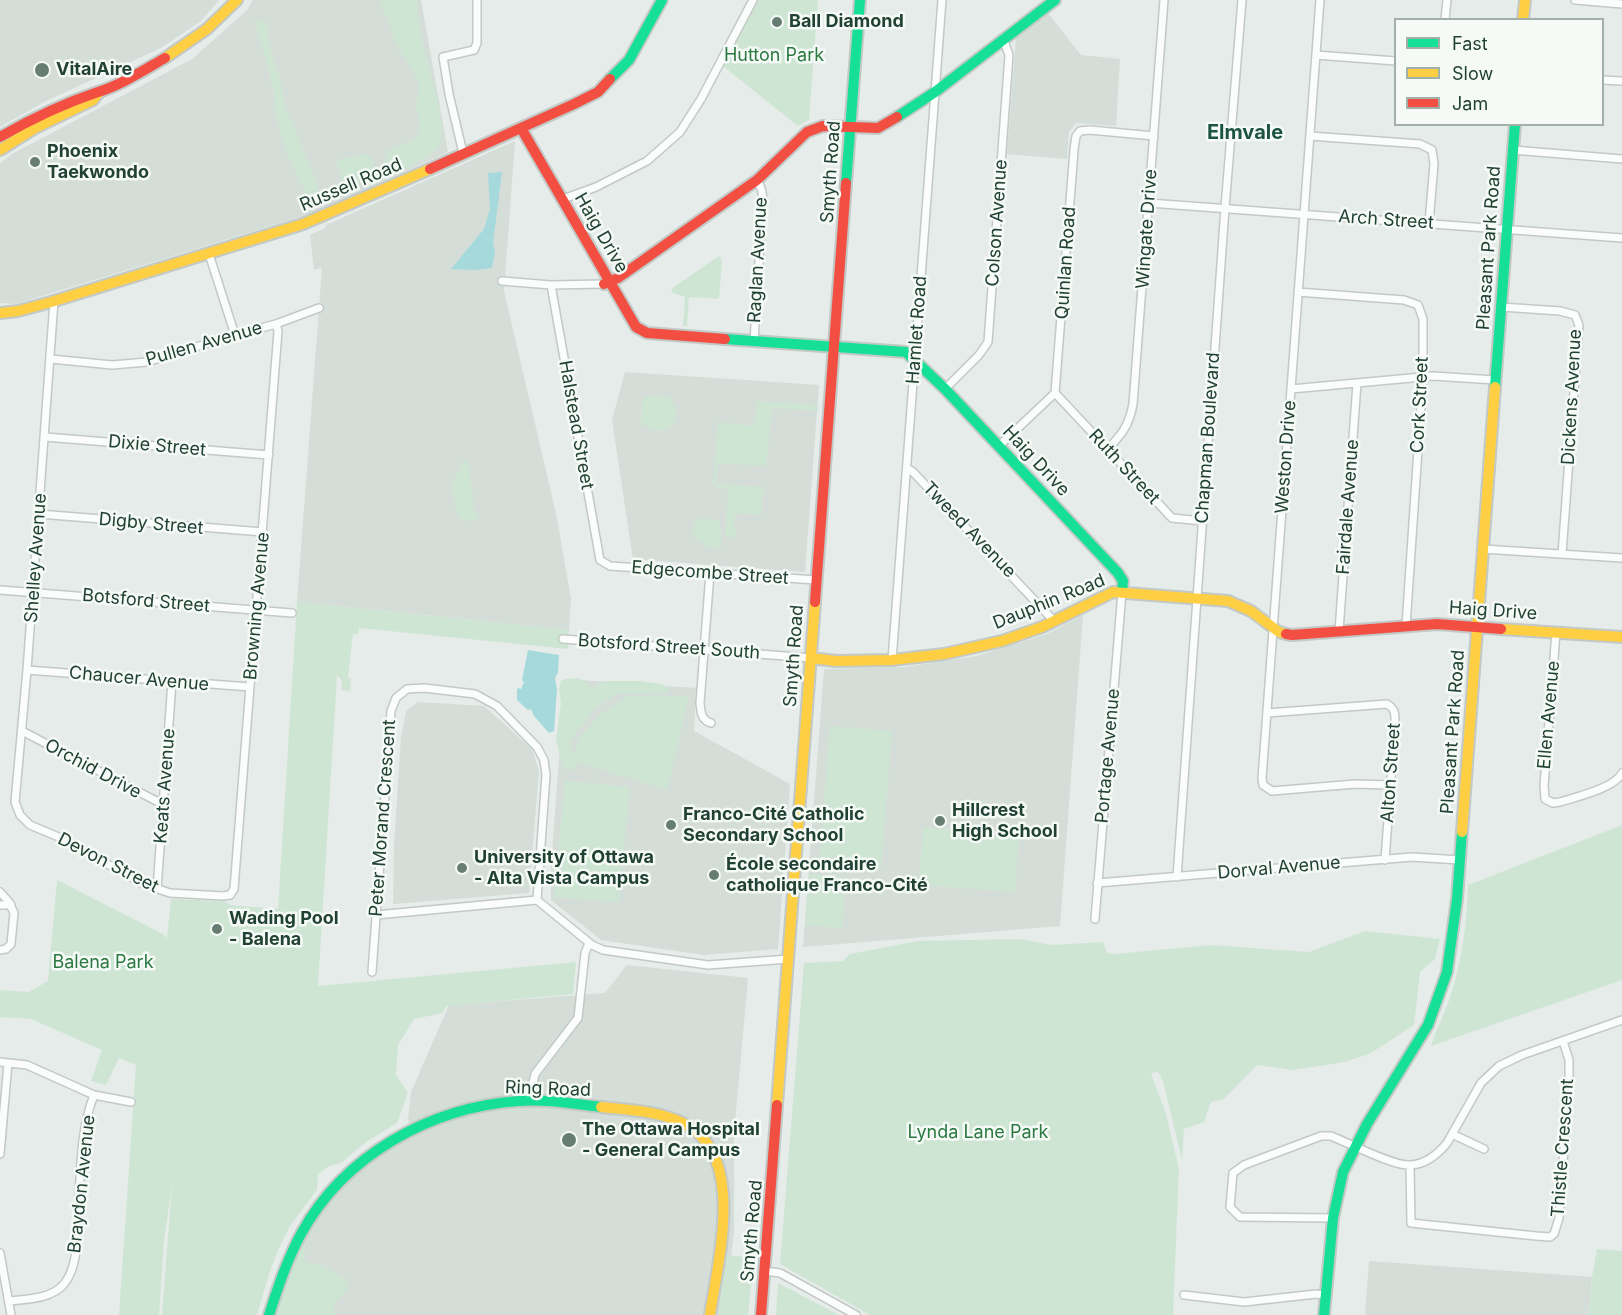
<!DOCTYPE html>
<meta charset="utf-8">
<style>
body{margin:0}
#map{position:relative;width:1622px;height:1315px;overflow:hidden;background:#e6ece9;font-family:Inter,sans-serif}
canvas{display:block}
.legend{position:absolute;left:1394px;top:18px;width:210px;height:108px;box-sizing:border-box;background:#f5faf7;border:2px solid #a1b0a9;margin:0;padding:8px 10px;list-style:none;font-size:18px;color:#224135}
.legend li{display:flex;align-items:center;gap:12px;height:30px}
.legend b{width:30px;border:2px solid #a1b0a9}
</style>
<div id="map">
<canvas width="1622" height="1315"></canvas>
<ul class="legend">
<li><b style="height:8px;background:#16e098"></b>Fast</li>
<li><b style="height:8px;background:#ffcf43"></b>Slow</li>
<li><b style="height:8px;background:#f24e42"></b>Jam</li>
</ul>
</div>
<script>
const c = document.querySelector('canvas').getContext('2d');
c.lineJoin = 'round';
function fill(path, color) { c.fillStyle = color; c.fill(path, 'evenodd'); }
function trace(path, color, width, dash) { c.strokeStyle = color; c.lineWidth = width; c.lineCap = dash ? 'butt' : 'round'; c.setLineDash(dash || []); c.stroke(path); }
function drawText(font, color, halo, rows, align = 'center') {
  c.font = font + ' Inter,sans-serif'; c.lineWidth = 5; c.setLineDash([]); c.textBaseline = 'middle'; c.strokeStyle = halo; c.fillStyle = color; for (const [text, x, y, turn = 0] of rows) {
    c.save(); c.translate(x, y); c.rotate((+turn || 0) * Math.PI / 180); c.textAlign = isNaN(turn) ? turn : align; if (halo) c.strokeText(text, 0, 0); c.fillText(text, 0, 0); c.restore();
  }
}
const built = new Path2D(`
 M0 0H219L201 21 161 48 44 102 0 127Z
 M253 0H421L448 152 317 212 16 304 0 303V163L12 154 192 59 247 10Z
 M1048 13 1081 55 1120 59 1116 126 1076 123 1069 132 1067 159 1007 154 1016 38Z
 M515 141 504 291 557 518 571 599 569 630 297 602 322 268 314 270 310 235 325 228 326 225Z
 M625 372 819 385 805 572 633 559 612 420Z
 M1083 615 1060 926 803 947 824 669 905 667 977 656 1047 634Z
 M565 679 696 688 694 731 790 784 778 949 704 955 601 940 551 900V865Z
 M418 702 484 706 532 749 539 771 529 893 393 904 394 844 401 737 406 711Z
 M627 965 748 978 734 1133V1232L724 1315H274L303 1238 331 1198 365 1165 413 1135 408 1119 411 1092 449 1005 605 993Z
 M1369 1261 1592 1277 1589 1315H1365Z`);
const green = new Path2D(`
 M379 0H417C418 14 419 28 422 41 426 63 450 127 439 145 435 153 424 157 417 162 406 169 395 172 383 167L389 150 413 140 418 133 420 124 416 106 419 89 417 80 394 39 387 17Z
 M757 0H818L809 120 798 126 723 66Z
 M255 21H263L267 23 269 46 280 79 285 106 318 185 315 203 312 206 304 205 305 191 291 163 282 138 275 110 273 86Z
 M363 154H367L373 160V173C366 181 354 186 343 184L340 181 341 171 336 163 338 160Z
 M719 256 722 261 719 299 689 297 687 326H683L685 297 673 293 671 289Z
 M646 396 669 397C671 401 676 406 676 410 677 415 675 421 672 424 664 436 651 429 641 424L642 400Z
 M757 401 818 405V411L772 408 766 466 717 463 716 484 765 487V490L763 491 761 515 735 513 734 531 736 532V537H725L728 489 716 487 713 484 718 422 754 426Z
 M465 460 469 465 474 509 478 514 477 518 469 521 459 518 451 487 462 463Z
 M701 518 720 521V531L722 532 721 547 709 548 694 538 692 529 695 521Z
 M297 602 569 630 568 649 359 628 358 634H353L348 677 351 679 350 691 341 690 342 681 337 675 318 986 576 962 573 994 446 1006 443 1013 414 1019 398 1045 396 1075 408 1093 397 1123 365 1143 341 1163 329 1166 318 1174 317 1190 290 1226 278 1250 269 1274 257 1315H162L172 1185 164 1241 159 1315H119L136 1065 119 1058 106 1085 91 1081 102 1050 31 1019 0 1017V990L29 992 48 981 57 880 163 934 167 938 171 899 224 901 230 905 278 909Z
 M579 678 592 688 604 681H640L662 684 669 689 667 693 617 694 595 708 569 743 574 756 580 738 598 716 628 696H689L667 790 578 762 575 769 567 771 563 766 556 740 561 702 559 690 561 681 565 679Z
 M830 726 892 731 881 868 819 863Z
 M565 781 630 787 619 902 554 897Z
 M1622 825V980L1431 1046C1436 1029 1445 1014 1450 997 1462 961 1467 923 1468 885Z
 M923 827 1019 834 1015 892 919 885Z
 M809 874 846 877 842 928 805 925Z
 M1365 931 1440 939 1435 959 1420 972 1414 1025 1371 1053 1345 1062 1293 1070 1257 1065 1224 1099 1211 1102 1204 1122 1184 1129 1182 1160 1163 1081 1158 1072 1151 1073 1166 1114 1179 1169 1173 1315H870L780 1264 804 963 843 961 850 954 918 941 1021 939 1051 945 1103 942 1107 953 1115 954 1211 945 1309 952Z
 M302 1245H305L304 1259C310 1265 313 1266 321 1264L345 1279 349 1288 334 1304 335 1315H274L290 1266Z
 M1597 1249 1622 1251V1315H1589L1592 1277Z
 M726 1255 745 1257 753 1266 748 1315H718Z
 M778 1283 839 1315H776Z`);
const water = new Path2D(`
 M502 172 493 243 495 251 492 268 475 270 451 269 484 229 490 209 488 173Z
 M528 650 559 655 558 672 555 678 557 690 554 731 549 733 534 716 531 709 528 710 517 700V688L521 689 524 682 522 680Z`);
const street = new Path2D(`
 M1320 0 1262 778 1263 785 1272 791 1355 784 1390 785
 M1575 0 1622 4
 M1445 20 1447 0
 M1316 55 1396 61
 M1602 80 1622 81
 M1310 136 1420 144 1432 150 1434 164 1429 223
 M1513 150 1622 159
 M463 153 449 94 443 57 474 50 477 43V0
 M563 199 596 187 647 161 680 132 701 99 753 0
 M1149 203 1622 238
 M209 254 235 335
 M502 281 551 285 604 284
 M551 285 600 560 610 566 816 580
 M1298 292 1404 300 1418 305 1423 319V376L1406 626
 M54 301 27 670 15 802 20 815 30 825 61 838 143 884 170 893 223 896 230 895 234 889 278 331 276 324
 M1501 307 1560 311 1575 315 1579 325 1562 554
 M754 341 763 198 761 188 757 180
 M51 359 112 365 147 362 235 335 276 324 319 308
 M945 389 979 355 988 342 1009 55 1004 41
 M1291 389 1433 376 1495 380
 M1055 393 1172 518 1202 521
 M45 437 269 455
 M999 446 1055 393 1074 150 1076 136 1080 131 1090 130 1154 136
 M1107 450C1122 434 1129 426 1133 404L1164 0
 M907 468 913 472 1054 621
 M39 514 263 532
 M1483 549 1622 558
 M710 573 700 703C701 712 701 720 711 723
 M0 590 292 613
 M1339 631 1357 383
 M1556 632 1544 786 1545 799 1553 803 1560 802C1576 797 1615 788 1622 773
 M563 639 811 658
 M892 660C908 440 925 220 942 0
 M27 670 250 687
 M1267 713 1387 704C1396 709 1395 715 1395 725L1385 860
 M22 731 164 805
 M1177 877 1225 208 1242 0
 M1097 883 1412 857 1460 860
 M157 889 172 682
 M0 892 9 902 14 913 11 944 6 949 0 950
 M0 905H11
 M376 915 537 900 592 945 603 950 708 965 789 959
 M1095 919 1122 592
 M372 972 391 711 396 698 407 689 424 688 475 694 497 706 537 747 544 760 546 775 537 900
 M0 1062 27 1065 94 1095 131 1102
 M529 1101 535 1074 578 1018 585 953 589 943
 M1452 1134 1484 1149
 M0 1154 8 1063
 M1410 1166 1411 1223 1536 1236 1550 1237 1554 1234 1559 1218 1569 1078V1060L1563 1041
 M1333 1218 1240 1217 1230 1207 1233 1173 1244 1165 1321 1136H1331C1349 1143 1395 1167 1411 1165 1426 1164 1438 1154 1447 1143L1481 1083 1499 1066 1522 1055 1622 1020
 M0 1253 11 1315
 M765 1271 780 1273 856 1315
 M1184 1295 1244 1302 1316 1294 1325 1295
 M9 1301C26 1299 52 1299 64 1284 78 1267 77 1238 78 1217 81 1177 79 1133 94 1095`);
const fast = new Path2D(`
 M610 79 629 60 662 0
 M897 117 935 92 1055 0
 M846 183 860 0
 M725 339 906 352 945 389 1118 573 1123 581 1122 592
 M1495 387 1515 124
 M269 1315C278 1287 287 1260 301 1234 344 1155 431 1107 519 1101 547 1099 574 1104 601 1107
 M1324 1315 1333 1218 1343 1172 1367 1124 1428 1025 1447 972 1457 899 1462 832`);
const slow = new Path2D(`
 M1523 20 1525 0
 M165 58 207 29 237 0
 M0 150 35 128 93 100 99 92
 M0 313 18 311 51 302 303 224 430 169
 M1501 629 1622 637
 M811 658 836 661 892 660 944 654 1002 641 1042 627 1113 592 1228 601 1251 611 1279 632 1286 634
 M1462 832 1495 387
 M777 1105 815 602
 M601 1107C629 1110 658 1111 683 1123 747 1154 718 1259 710 1315`);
const jam = new Path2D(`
 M521 128 636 327 647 333 725 339
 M0 137C33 118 62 104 98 92 121 85 144 70 165 58
 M430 169 574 104 598 92 610 79
 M604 284 618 278 757 180 807 132 823 126 878 128 897 117
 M815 602 846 183
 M1286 634 1292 635 1437 624 1501 629
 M761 1315 777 1105`);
const markers = [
 [777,22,6,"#677d74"],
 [42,70,8,"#677d74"],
 [35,162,6,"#677d74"],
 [940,821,6,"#677d74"],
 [671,825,6,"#677d74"],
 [462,868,6,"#677d74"],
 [714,875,6,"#677d74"],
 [217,929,6,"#677d74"],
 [569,1140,8,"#677d74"]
];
const poiNames = [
 ["Ball Diamond",789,22],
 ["VitalAire",56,70],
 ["Phoenix",47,152],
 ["Taekwondo",47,173],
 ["Hillcrest",952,811],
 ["High School",952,832],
 ["Franco-Cité Catholic",683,815],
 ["Secondary School",683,836],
 ["University of Ottawa",474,858],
 ["- Alta Vista Campus",474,879],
 ["École secondaire",726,865],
 ["catholique Franco-Cité",726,886],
 ["Wading Pool",229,919],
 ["- Balena",229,940],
 ["The Ottawa Hospital",582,1130],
 ["- General Campus",582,1151]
];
const parkNames = [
 ["Hutton Park",774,56],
 ["Balena Park",103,963],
 ["Lynda Lane Park",978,1133]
];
const streetNames = [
 ["Smyth Road",831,172,-86],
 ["Russell Road",351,185,-23],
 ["Arch Street",1386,220,4],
 ["Colson Avenue",997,223,-86],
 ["Wingate Drive",1147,229,-86],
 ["Haig Drive",601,233,60],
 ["Pleasant Park Road",1489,248,-86],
 ["Raglan Avenue",758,260,-87],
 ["Quinlan Road",1066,263,-86],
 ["Hamlet Road",917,330,-86],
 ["Pullen Avenue",204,344,-16],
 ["Dickens Avenue",1572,397,-87],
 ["Cork Street",1420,405,-87],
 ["Halstead Street",576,425,80],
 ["Chapman Boulevard",1208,438,-86],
 ["Dixie Street",157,446,5],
 ["Weston Drive",1286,457,-86],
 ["Haig Drive",1036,461,47],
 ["Ruth Street",1124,467,47],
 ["Fairdale Avenue",1348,507,-86],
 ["Digby Street",151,524,5],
 ["Tweed Avenue",969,530,46],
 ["Shelley Avenue",36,558,-86],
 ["Edgecombe Street",710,573,4],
 ["Botsford Street",146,601,5],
 ["Dauphin Road",1049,602,-22],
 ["Browning Avenue",257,606,-85],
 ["Haig Drive",1493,611,4],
 ["Botsford Street South",669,647,4],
 ["Smyth Road",794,656,-86],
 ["Chaucer Avenue",139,679,5],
 ["Ellen Avenue",1549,715,-85],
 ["Pleasant Park Road",1453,732,-86],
 ["Portage Avenue",1108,756,-85],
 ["Orchid Drive",93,769,28],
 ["Alton Street",1391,773,-86],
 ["Keats Avenue",165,786,-86],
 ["Peter Morand Crescent",383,818,-86],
 ["Devon Street",108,863,27],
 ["Dorval Avenue",1279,868,-5],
 ["Ring Road",548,1089,2],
 ["Thistle Crescent",1563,1148,-86],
 ["Braydon Avenue",82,1184,-84],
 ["Smyth Road",752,1231,-85]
];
const neighbourhoodNames = [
 ["Elmvale",1245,133]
];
fill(built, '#d4ddd8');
fill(green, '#cfe5d4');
fill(water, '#a6d9db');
trace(street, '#c3c9c6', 10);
trace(fast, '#c2c9c6', 14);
trace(slow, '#c2c9c6', 14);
trace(jam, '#c2c9c6', 14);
trace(street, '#fbfcfc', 7);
trace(fast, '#16e098', 10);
trace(slow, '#ffcf43', 10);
trace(jam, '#f24e42', 10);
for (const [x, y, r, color] of markers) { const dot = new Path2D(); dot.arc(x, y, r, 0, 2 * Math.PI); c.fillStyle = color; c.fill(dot); trace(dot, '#f5faf7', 2); }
drawText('bold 18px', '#224135', '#f5faf7', poiNames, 'left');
drawText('18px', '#2b7941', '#f5faf7', parkNames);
drawText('18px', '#224135', '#f5faf7', streetNames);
drawText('bold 20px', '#1d5441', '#f5faf7', neighbourhoodNames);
</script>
